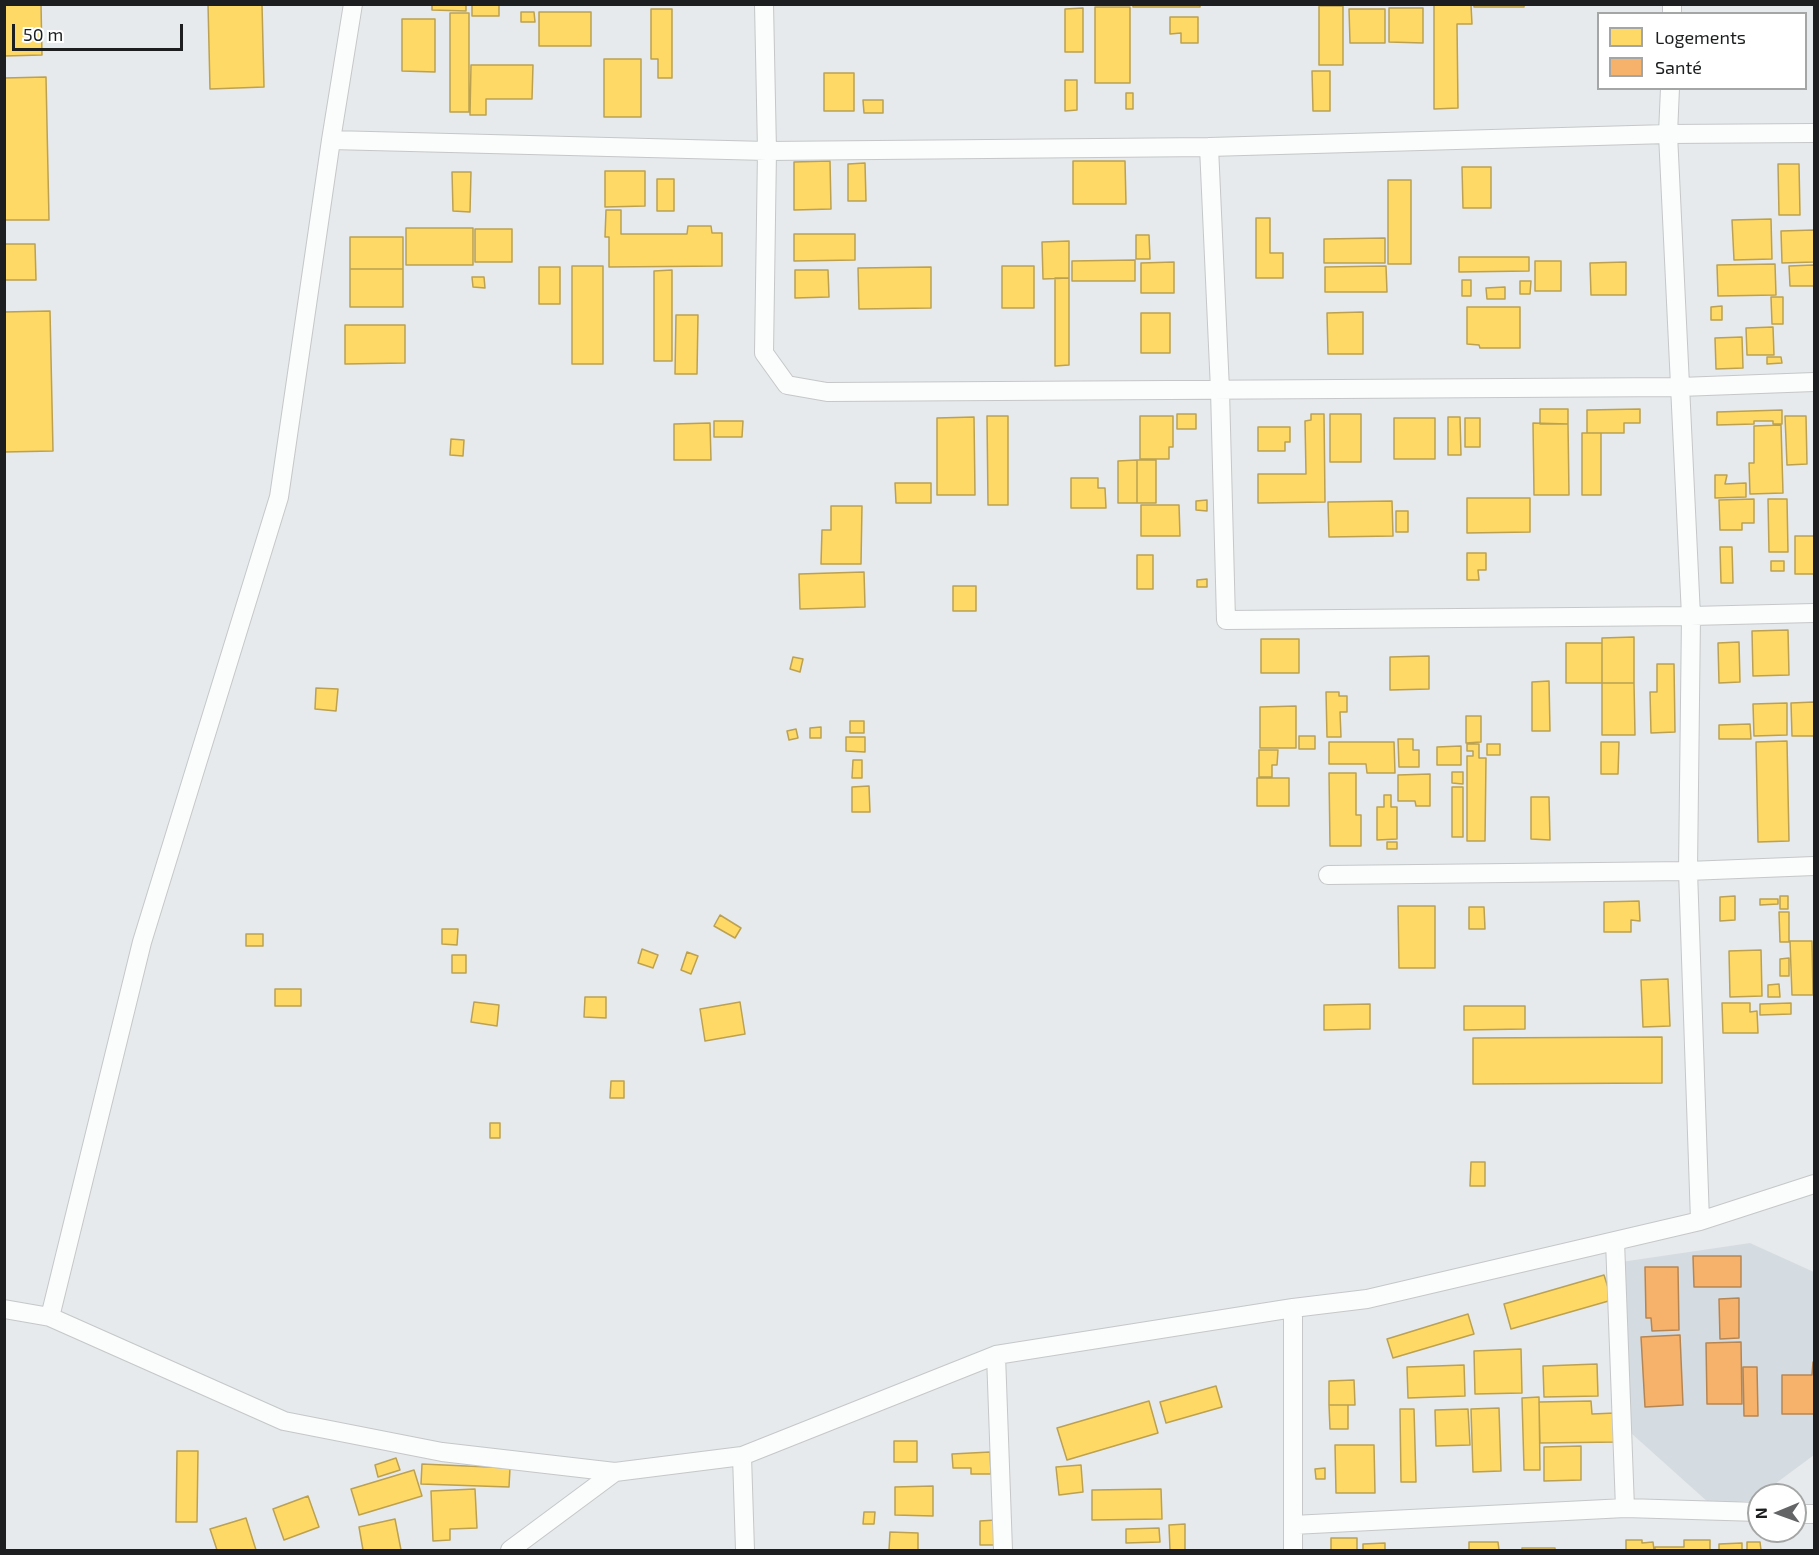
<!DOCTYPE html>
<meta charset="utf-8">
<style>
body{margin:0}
#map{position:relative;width:1819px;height:1555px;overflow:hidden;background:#e7eaec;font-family:"Exo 2",sans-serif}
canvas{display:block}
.frame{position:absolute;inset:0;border:6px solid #1c1e1f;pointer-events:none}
.legend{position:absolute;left:1597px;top:12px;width:210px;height:78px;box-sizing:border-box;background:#fff;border:2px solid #a4a5a5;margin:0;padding:8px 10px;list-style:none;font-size:18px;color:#1c1e1f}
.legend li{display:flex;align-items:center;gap:12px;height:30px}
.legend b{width:30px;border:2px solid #a4a5a5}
.north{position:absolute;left:1747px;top:1483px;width:60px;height:60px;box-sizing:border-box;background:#fff;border:2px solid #a4a5a5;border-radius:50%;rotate:269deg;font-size:16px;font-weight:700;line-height:24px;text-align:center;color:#1c1e1f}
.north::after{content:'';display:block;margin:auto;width:21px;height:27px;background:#636567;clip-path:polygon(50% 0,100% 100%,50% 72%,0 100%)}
.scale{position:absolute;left:12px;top:24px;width:171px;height:27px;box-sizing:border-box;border:3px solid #1c1e1f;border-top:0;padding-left:8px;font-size:18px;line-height:21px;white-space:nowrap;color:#1c1e1f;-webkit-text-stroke:4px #fff;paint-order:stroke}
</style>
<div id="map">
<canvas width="1819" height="1555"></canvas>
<div class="frame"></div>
<ul class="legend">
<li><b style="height:16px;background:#ffd966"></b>Logements</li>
<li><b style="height:16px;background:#f6b26b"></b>Santé</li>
</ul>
<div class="north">N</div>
<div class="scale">50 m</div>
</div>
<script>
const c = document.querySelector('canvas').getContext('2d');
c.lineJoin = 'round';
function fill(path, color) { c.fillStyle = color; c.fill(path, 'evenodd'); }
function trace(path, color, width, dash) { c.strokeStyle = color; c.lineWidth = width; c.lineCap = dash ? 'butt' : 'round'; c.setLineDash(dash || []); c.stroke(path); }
const built = new Path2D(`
 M1750 1243 1814 1272V1455L1752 1501 1709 1503 1632 1434 1621 1262Z`);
const homes = new Path2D(`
 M4 4H41L42 55 4 56Z
 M208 4H262L264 87 210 89Z
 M432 4H466V11L432 10Z
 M472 4H499V16H472Z
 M1133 4H1200V7H1133Z
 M1474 4H1524V7H1474Z
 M1434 5H1471L1472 24H1457L1458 108 1434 109Z
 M1319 6H1343V65H1319Z
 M1095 7H1130V83H1095Z
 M1083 8V52H1065V9Z
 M1389 8H1423V43L1389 42Z
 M651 9H672V78H658V59H651Z
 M1349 9H1385V43H1350Z
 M521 12H534L535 22H521Z
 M539 12H591V46H539Z
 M450 13H469V112H450Z
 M1170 17H1198V43H1181V33L1170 34Z
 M402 19H435V72L402 71Z
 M604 59H641V117H604Z
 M471 65H533L532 99H486V115H470Z
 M1312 71H1330V111H1313Z
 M824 73H854V111H824Z
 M46 77 49 220H5L4 225V78Z
 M1065 80H1077V110L1065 111Z
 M1126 93H1133V109H1126Z
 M863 100H883V113H864Z
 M830 161 831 209 794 210V162Z
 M1073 161H1125L1126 204H1073Z
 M865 163 866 201H848V164Z
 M1778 164H1799L1800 215H1779Z
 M1462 167H1491V208H1463Z
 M605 171H645V206L605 207Z
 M452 172H471L470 212 453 211Z
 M657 179H674V211H657Z
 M1388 180H1411V264H1388Z
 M606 210H621V234H687L688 226H711L712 233H722V266L609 267V237H605Z
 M1256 218H1270V253H1283V278H1256Z
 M1771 219 1772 259 1734 260 1732 220Z
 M406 228H473V265H406Z
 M475 229H512V262H475Z
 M1814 230V262L1782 263 1781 231Z
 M794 234H855V260L794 261Z
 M1136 235H1149L1150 259H1136Z
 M350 237H403V269H350Z
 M1385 238V263H1324V239Z
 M1069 241V278L1043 279 1042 242Z
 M4 244H35L36 280H4Z
 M1459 257H1529V271L1459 272Z
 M1135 260V281H1072V261Z
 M1535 261H1561V291H1535Z
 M1174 262V293H1141V263Z
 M1626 262V295H1591L1590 263Z
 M1775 264 1776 295 1718 296 1717 265Z
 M1814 265V286H1790L1789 266Z
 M572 266H603V364H572Z
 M1002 266H1034V308H1002Z
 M1386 266 1387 292H1325V267Z
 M539 267H560V304H539Z
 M931 267V308L859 309 858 268Z
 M350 269H403V307H350Z
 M672 270V361H654V271Z
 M795 270H828L829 297 795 298Z
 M472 277H484L485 288 473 287Z
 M1055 278H1069V365L1055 366Z
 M1462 280H1471V296H1462Z
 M1520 281H1531L1530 294H1520Z
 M1505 287V299H1487L1486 288Z
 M1771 297H1783V324H1772Z
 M1722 306V320H1711V307Z
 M1467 307H1520V348H1480L1479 345 1467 344Z
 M50 311 53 451 4 452V312Z
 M1363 312V354H1328L1327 313Z
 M1141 313H1170V353H1141Z
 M676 315H698L697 374H675Z
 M345 325H405V363L345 364Z
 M1773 327 1774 355H1747L1746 328Z
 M1742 337 1743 368 1716 369 1715 338Z
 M1767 357H1781L1782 363 1767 364Z
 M1540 409H1568V424H1540Z
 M1640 409V423H1624V433H1587V410Z
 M1782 410V424H1773V421H1754V424L1717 425V412Z
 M1177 414H1196V429H1177Z
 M1311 414H1324L1325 502 1258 503V474H1306L1305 421 1311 420Z
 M1330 414H1361V462H1330Z
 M987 416H1008V505H988Z
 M1140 416H1173V447H1169V459H1140Z
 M1785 416H1806L1807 464 1787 465Z
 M974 417 975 495H937V418Z
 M1448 417H1460L1461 455H1448Z
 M1394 418H1435V459H1394Z
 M1465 418H1480V447H1465Z
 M714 421H743L742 437H714Z
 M710 423 711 460H674V424Z
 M1533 423 1568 424 1569 495H1534Z
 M1781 425 1783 493 1750 494 1749 463H1754V426Z
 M1258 427H1290V442H1285V451H1258Z
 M1582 433H1601V495H1582Z
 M451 439 464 440 463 456 450 455Z
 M1137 460H1156V503H1137Z
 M1137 460V503H1118V461Z
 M1715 475H1727L1725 484 1746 483V497L1715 498Z
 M1071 478H1098V488H1105L1106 508H1071Z
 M895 483H931V503H896Z
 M1467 498H1530V532L1467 533Z
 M1754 499V523H1742V530H1720L1719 500Z
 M1768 499H1787L1788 552H1769Z
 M1207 500V511L1196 510V501Z
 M1392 501 1393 536 1329 537 1328 502Z
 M1141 505H1179L1180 536H1141Z
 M831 506H862L861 564H821L822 530H831Z
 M1396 511H1408V532H1396Z
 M1795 536H1814V574H1795Z
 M1720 547H1732L1733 583H1721Z
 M1467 553H1486V570H1478L1479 580H1467Z
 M1137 555H1153V589H1137Z
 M1771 561H1784V571H1771Z
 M864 572 865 607 800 609 799 574Z
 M1207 579V587H1197V580Z
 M953 586H976V611H953Z
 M1788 630 1789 675 1753 676 1752 631Z
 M1634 637V683H1602V638Z
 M1261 639H1299V673H1261Z
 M1739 642 1740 682 1719 683 1718 643Z
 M1566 643H1602V683H1566Z
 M1429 656V689L1390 690V657Z
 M793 657 803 659 800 672 790 669Z
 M1657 664H1674L1675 732 1651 733 1650 692H1657Z
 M1549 681 1550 731H1532V682Z
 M1602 683H1634L1635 735H1602Z
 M316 688 338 689 336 711 315 709Z
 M1326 692H1339V696H1347V712H1340L1341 737H1327Z
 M1814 702V736H1792L1791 703Z
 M1787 703V735L1754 736 1753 704Z
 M1296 706V748H1260V707Z
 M1466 716H1481V742L1466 743Z
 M850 721H864V733H850Z
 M1750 724 1751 739H1719V725Z
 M821 727V738H810V728Z
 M796 729 798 738 789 740 787 731Z
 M1299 736H1315V749H1299Z
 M846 737H865V752L846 751Z
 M1398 739H1413V750H1419V767H1399Z
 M1787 741 1789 841 1758 842 1756 742Z
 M1329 742H1394L1395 773H1367L1366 764H1329Z
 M1601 742H1619L1618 774H1601Z
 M1467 744H1479V758H1486L1485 841H1467V756H1473V751H1467Z
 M1487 744H1500V755H1487Z
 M1461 746V765H1437V747Z
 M1259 750H1278L1277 765H1272V777H1259Z
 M853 760H862V778H852Z
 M1452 772H1463V784L1452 783Z
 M1329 773H1356V815H1361V846H1330Z
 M1430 774V806H1416L1415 801H1398V775Z
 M1257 778H1289V806H1257Z
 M869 786 870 812H852V787Z
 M1452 787H1463V837H1452Z
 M1384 795H1391V807H1397V839L1377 840V807H1384Z
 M1531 797H1549L1550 840 1531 839Z
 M1387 842H1397V849H1387Z
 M1735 896V920L1720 921V897Z
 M1780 896H1788V909H1780Z
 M1760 899H1778V904L1760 905Z
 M1639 901 1640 921 1631 920V932H1604V902Z
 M1398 906H1435V968H1399Z
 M1469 907H1484L1485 929H1469Z
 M1779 912H1789V942H1780Z
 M720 915 741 928 735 938 714 926Z
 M442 929H458L457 945 442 944Z
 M246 934H263V946H246Z
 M1790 941H1812L1813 995H1792Z
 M642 949 658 955 653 968 638 963Z
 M1761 950 1762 996 1730 997 1729 951Z
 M687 952 698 956 691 974 681 970Z
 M452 955H466V973H452Z
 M1789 958V976H1780V959Z
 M1668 979 1670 1026 1643 1027 1641 980Z
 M1779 984 1780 997H1768V985Z
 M275 989H301V1006H275Z
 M585 997H606V1018L584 1017Z
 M474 1002 499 1005 497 1026 471 1022Z
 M740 1002 745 1034 705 1041 700 1009Z
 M1722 1003H1750V1012L1757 1011 1758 1033H1723Z
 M1791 1003V1014L1760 1015V1004Z
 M1370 1004V1029L1324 1030V1005Z
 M1464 1006H1525V1029L1464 1030Z
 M1662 1037V1083L1473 1084V1038Z
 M611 1081H624V1098H610Z
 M490 1123H500V1138H490Z
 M1471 1162H1485V1186H1470Z
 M1604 1275 1612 1300 1511 1329 1504 1304Z
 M1468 1314 1474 1334 1393 1358 1387 1339Z
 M1521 1349 1522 1393 1475 1394 1474 1351Z
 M1597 1364 1598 1396 1544 1397 1543 1366Z
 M1464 1365 1465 1396 1408 1398 1407 1367Z
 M1354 1380 1355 1405H1329V1381Z
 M1216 1386 1222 1407 1166 1423 1160 1402Z
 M1539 1397 1540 1470H1524L1522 1398Z
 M1149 1401 1158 1433 1067 1460 1057 1428Z
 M1591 1401 1592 1414 1615 1413 1616 1442 1540 1443 1539 1402Z
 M1329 1405H1348V1429H1330Z
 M1499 1408 1501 1471 1473 1472 1471 1409Z
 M1400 1409H1414L1416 1482H1401Z
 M1468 1409 1470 1445 1436 1446 1435 1410Z
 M894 1441H917V1462H894Z
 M1335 1445H1374L1375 1493H1336Z
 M1581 1446V1480L1544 1481V1447Z
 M177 1451H198L197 1522H176Z
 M990 1452 991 1474H971V1468H953L952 1454Z
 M396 1458 400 1470 378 1477 375 1465Z
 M422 1464 510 1468 509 1487 421 1484Z
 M1081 1465 1083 1492 1059 1495 1056 1467Z
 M1325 1468V1479H1316L1315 1469Z
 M414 1470 422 1496 359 1515 351 1489Z
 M933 1486V1516L895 1515V1487Z
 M475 1489 477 1528 450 1529V1540L433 1541 431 1491Z
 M1161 1489 1162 1519 1092 1520V1490Z
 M308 1496 319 1527 284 1540 273 1509Z
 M864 1512H875L874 1524H863Z
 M246 1518 256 1550H217L210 1529Z
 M395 1519 401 1550H363L359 1527Z
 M996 1520V1545H980V1521Z
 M1185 1524V1550H1170L1169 1525Z
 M1159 1528 1160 1542 1126 1543V1529Z
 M890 1532 918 1533V1550H889Z
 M1331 1538H1357V1550H1331Z
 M1626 1540H1642V1543L1653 1542 1654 1550H1626Z
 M1684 1540H1710V1550H1655V1547H1684Z
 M1469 1542H1498L1499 1550H1469Z
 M1747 1542H1760L1761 1550H1747Z
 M1385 1543V1550H1363V1544Z
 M1742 1543V1550H1719V1544Z
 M1522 1548H1555V1550H1522Z`);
const health = new Path2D(`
 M1693 1256H1741V1287H1694Z
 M1645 1267H1678L1679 1330 1652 1331 1651 1318H1646Z
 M1739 1298V1338L1720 1339 1719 1299Z
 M1680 1335 1683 1405 1645 1407 1641 1337Z
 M1741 1342 1742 1404H1707L1706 1343Z
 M1813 1362H1814V1414H1782V1375H1812Z
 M1743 1367H1757L1758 1416H1744Z`);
const minor = new Path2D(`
 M764 4 767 151 764 353 787 385 827 392 1680 387 1814 382
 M1672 14V4
 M1670 88 1668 134 1691 616 1688 871 1700 1221
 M331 140 767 151 1209 147 1668 134 1814 133
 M1209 147 1220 390 1226 620 1691 616 1814 613
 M1328 875 1688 871 1814 866
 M1615 1241 1625 1508
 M1293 1308V1550
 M4 1309 50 1317 284 1421 442 1452 615 1472 742 1456 996 1355 1293 1308 1367 1299 1700 1221 1814 1184
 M50 1317 142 942 279 497 331 140 353 4
 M996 1355 1003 1550
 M742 1456 745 1550
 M1795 1514H1814
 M1293 1525 1625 1508 1759 1512
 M510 1550 615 1472`);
fill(built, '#d5dce1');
fill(homes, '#ffd966');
trace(homes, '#bba151', 1.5);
fill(health, '#f6b26b');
trace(health, '#b58654', 1.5);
trace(minor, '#c5c7c8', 20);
trace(minor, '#fbfcfc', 18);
</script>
